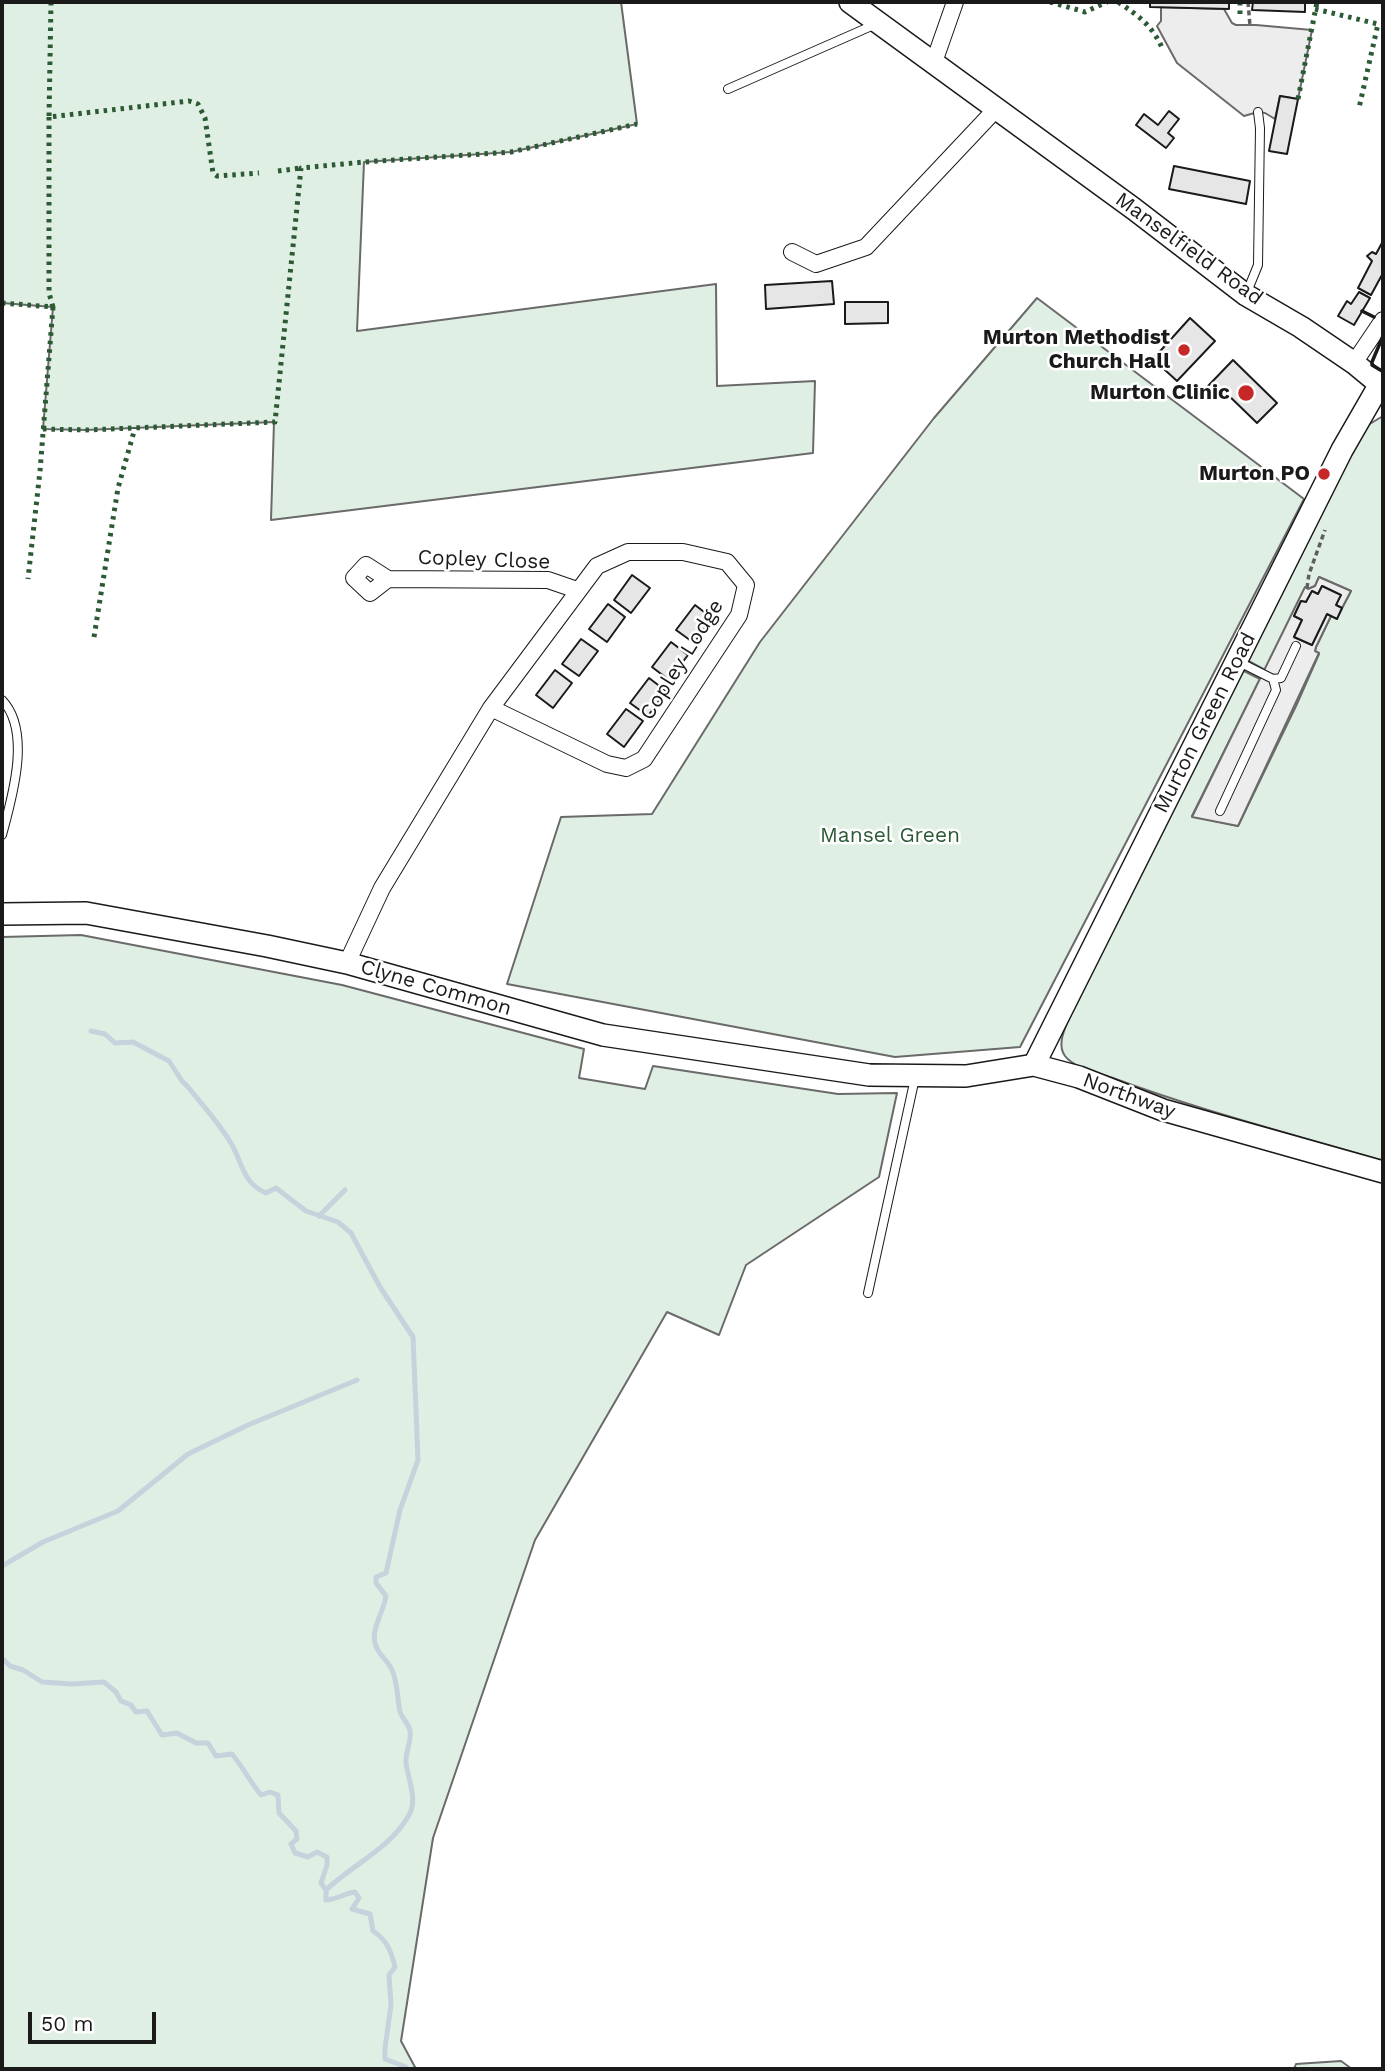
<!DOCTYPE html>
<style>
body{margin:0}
#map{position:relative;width:1385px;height:2071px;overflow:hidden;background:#fff;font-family:"Work Sans",sans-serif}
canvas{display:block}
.frame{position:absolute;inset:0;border:4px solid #1a1a1a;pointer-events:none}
.scale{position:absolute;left:28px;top:2012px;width:128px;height:32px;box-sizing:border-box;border:4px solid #1a1a1a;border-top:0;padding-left:9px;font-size:21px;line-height:24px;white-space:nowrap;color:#1a1a1a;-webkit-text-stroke:5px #fff;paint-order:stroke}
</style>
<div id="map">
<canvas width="1385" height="2071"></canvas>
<div class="frame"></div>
<div class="scale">50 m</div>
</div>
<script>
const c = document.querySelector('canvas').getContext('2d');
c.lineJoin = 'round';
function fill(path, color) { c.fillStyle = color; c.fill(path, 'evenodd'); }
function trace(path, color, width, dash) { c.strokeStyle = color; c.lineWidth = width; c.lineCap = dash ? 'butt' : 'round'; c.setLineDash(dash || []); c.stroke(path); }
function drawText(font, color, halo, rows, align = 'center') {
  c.font = font + ' "Work Sans",sans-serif'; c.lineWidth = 5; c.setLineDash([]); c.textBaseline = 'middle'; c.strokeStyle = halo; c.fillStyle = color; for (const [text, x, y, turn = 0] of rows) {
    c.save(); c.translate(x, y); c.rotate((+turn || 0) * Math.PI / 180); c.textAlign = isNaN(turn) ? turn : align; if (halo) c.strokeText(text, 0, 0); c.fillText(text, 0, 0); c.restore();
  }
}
const green = new Path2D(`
 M2 2H621L637 124 511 152 364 162 357 331 716 284 717 386 815 381 813 453 271 520 274 422 86 430 43 429 53 307 2 303Z
 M1037 298 1304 499 1020 1047 895 1057 507 984 561 817 652 814 760 642 934 418Z
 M1383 416V1161C1293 1134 1201 1111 1113 1078 1099 1073 1074 1068 1065 1056 1056 1044 1066 1027 1070 1015L1240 669 1260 679 1192 816 1238 826 1296 706 1319 654 1315 651 1316 647 1331 616 1337 618 1351 591 1319 577 1315 586 1308 589 1305 588 1265 670 1245 659 1291 563 1368 425Z
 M81 935 342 985 584 1049 579 1078 645 1089 653 1066 838 1094 897 1093 879 1177 746 1265 719 1335 667 1312 535 1540 433 1838 401 2041 416 2069H2V937Z
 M1341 2061 1352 2069H1294L1296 2064Z`);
const parking = new Path2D(`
 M1161 7 1224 9 1232 23 1236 25H1256L1312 30 1298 99 1280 96 1275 119 1265 113 1258 112 1244 116 1177 63 1157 26 1161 21Z
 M1319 577 1351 591 1342 608 1336 605 1340 595 1322 586 1318 594 1312 591 1306 602 1301 601 1294 616 1302 620 1294 637 1312 645 1327 614 1331 616 1316 647 1315 651 1319 653 1238 826 1192 817 1305 587 1308 589 1315 586Z`);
const stream = new Path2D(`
 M91 1031 105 1034 115 1043 133 1042 169 1061 182 1081 189 1088C203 1106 221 1125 232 1145 243 1165 243 1183 266 1193L276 1188 306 1211 338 1222 351 1233 380 1287 413 1337 418 1460 400 1510 386 1573 376 1577V1583L386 1596C384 1611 371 1629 375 1643 377 1654 388 1660 392 1670 398 1683 397 1698 400 1712 402 1718 409 1724 410 1731 412 1741 405 1752 406 1763 408 1779 418 1800 409 1815 390 1849 353 1864 326 1890
 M319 1216 345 1190
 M2 1566 43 1542 118 1511 188 1454 248 1425 357 1380
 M2 1658 10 1666 23 1670 42 1682 72 1684 104 1682 116 1692 121 1701 131 1705 136 1712 147 1711 162 1735 177 1733 196 1743H208L216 1756 232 1754C243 1767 250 1782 261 1795L270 1792 278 1795 279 1813 296 1831 297 1839 291 1844 295 1853 308 1857 317 1852 327 1857V1865L321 1883 326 1890V1900C337 1900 344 1893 355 1892L359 1898 352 1909 370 1914 373 1931C387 1940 391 1951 395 1967L389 1975 391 2005 385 2048V2059L406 2067V2069`);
const building = new Path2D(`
 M1150 2H1229V9L1150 7Z
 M1253 2H1305V12L1252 10Z
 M1280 96 1298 99 1287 154 1269 151Z
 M1169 111 1179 119 1168 133 1174 138 1166 148 1136 125 1144 114 1158 125Z
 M1174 166 1250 181 1246 204 1169 189Z
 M1383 241V273L1371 295 1358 288 1372 261 1367 256 1372 252 1376 254Z
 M832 281 834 304 766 309 765 285Z
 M1359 292 1370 298 1354 325 1338 316 1347 301 1351 304Z
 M845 302H888V323L845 324Z
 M1190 318 1215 341 1177 381 1153 359Z
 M1233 360 1277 403 1257 423 1223 390 1218 395 1208 386Z
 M632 575 650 588 631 613 614 600Z
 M1322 586 1341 595 1336 605 1342 608 1337 619 1327 614 1312 645 1294 637 1302 620 1294 616 1301 601 1306 602 1312 591 1318 594Z
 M608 604 625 617 607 642 589 629Z
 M695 605 712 618 694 643 676 630Z
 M581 639 598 651 579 676 562 664Z
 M671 642 688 655 669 680 652 667Z
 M555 670 572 683 553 708 536 695Z
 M649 678 666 691 648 716 630 703Z
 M626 709 643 721 624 747 607 734Z`);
const path = new Path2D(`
 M1248 2 1250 26
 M1307 588 1309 574 1325 530`);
const lane = new Path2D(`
 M728 89 876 24
 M1247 292 1258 265 1260 128 1258 112
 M1239 662 1273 679 1281 678 1296 646
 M2 700C32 731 12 798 2 835
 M1220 811 1276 690 1273 679
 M868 1293 915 1078`);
const street = new Path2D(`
 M934 62 955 2
 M792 252 816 264 866 247 997 108
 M1354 363 1383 320
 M388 579 366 565 354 578 370 593 388 579 548 580 577 590
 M347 963 382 888 491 708 597 566 628 552H683L727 562 746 585 739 615 644 759 626 768 607 764 491 708`);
const secondary = new Path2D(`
 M850 2 1134 209 1246 295 1301 327 1354 363 1383 387
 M2 914 86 913 267 946 347 963 603 1035 869 1075 966 1076 1034 1065 1079 1077 1163 1110 1383 1172
 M1034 1065 1342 450 1380 384`);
const hedge = new Path2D(`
 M51 2 49 117 189 101 198 104 205 118 213 173 217 176 259 173
 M1050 2 1085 12 1107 2
 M1118 2C1139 16 1153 26 1163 50
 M1315 9 1378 24 1359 108
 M1240 14V2
 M1298 99 1317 2
 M49 117V293L53 307
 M278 171 301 168
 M2 303 53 307 40 471 28 579
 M43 429 86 430 275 422 301 168 364 162 511 152 637 124
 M94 637 118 488 135 428`);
const wall = new Path2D(`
 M1362 311 1374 317
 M1382 371 1372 365V362L1383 336`);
const markers = [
 [1184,350,7,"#c62828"],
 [1246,393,9,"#c62828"],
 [1324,474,7,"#c62828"]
];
const streetNames = [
 ["Manselfield Road",1189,249,36],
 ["Copley Close",484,560,2],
 ["Copley Lodge",682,660,-58],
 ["Murton Green Road",1205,723,-63],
 ["Clyne Common",436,988,16],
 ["Northway",1129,1096,20]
];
const poiNames = [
 ["Murton Methodist",1170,338],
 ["Church Hall",1170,362],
 ["Murton Clinic",1230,393],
 ["Murton PO",1310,474]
];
const parkNames = [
 ["Mansel Green",890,836]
];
fill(green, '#e0efe3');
trace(green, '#6a6a6a', 2);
fill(parking, '#ededed');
trace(parking, '#6a6a6a', 2);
trace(stream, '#c6d2dc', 5);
fill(building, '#e6e6e6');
trace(building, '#1a1a1a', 2);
trace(lane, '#1a1a1a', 10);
trace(street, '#1a1a1a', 18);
trace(secondary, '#1a1a1a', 24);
trace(path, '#5f5f5f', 3.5, [5, 3.5]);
trace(lane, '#fff', 8);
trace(street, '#fff', 16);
trace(secondary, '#fff', 21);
trace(hedge, '#2b5a34', 5, [3.5, 5]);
trace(wall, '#1a1a1a', 3.5);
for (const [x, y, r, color] of markers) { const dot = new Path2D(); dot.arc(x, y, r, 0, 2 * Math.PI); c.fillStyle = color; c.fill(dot); trace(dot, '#fff', 2.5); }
drawText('21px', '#1a1a1a', '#fff', streetNames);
drawText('bold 21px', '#1a1a1a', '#fff', poiNames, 'right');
drawText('21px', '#2b5a34', '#fff', parkNames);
</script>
